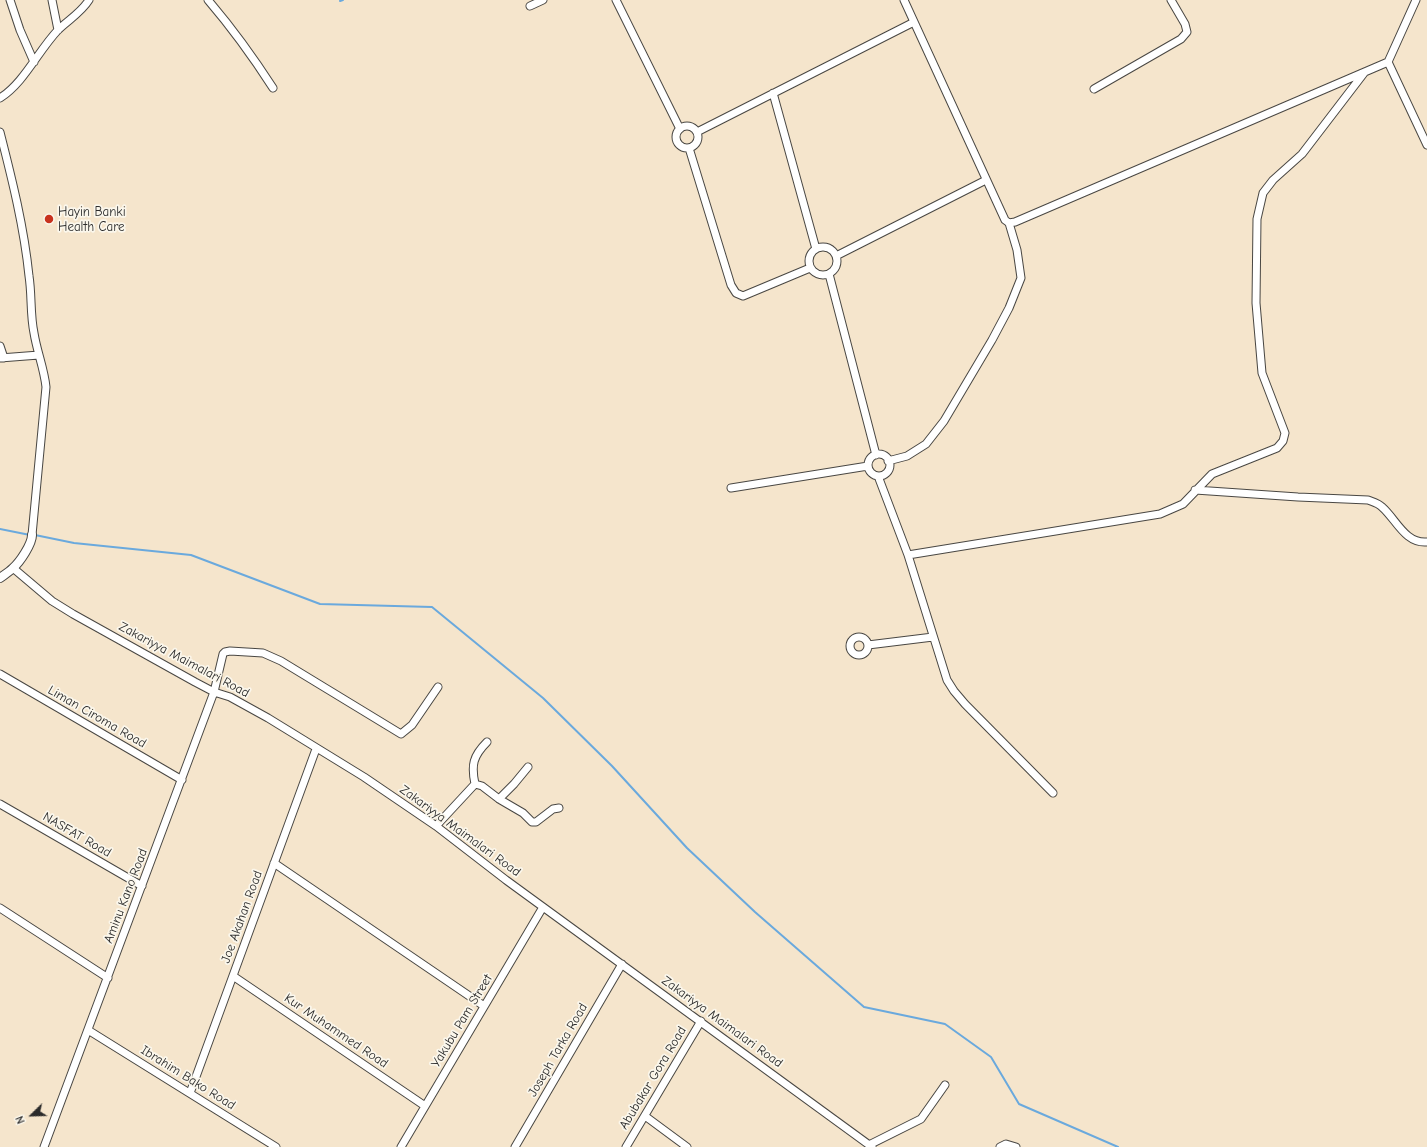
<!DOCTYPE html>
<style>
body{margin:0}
#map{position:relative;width:1427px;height:1147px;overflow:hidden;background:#f5e5cc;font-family:"Comic Neue",sans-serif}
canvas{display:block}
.north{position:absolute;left:12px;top:1095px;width:40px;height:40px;-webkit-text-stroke:3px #fbf7ec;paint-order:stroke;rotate:247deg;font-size:11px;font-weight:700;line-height:16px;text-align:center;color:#2b2b2b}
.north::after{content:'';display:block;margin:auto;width:14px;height:18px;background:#2b2b2b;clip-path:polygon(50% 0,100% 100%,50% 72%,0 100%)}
</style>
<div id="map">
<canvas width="1427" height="1147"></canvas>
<div class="north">N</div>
</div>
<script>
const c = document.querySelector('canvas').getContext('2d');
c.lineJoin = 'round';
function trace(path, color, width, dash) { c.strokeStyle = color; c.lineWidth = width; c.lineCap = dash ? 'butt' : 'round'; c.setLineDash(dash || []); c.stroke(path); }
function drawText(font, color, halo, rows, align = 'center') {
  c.font = font + ' "Comic Neue",sans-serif'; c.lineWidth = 3.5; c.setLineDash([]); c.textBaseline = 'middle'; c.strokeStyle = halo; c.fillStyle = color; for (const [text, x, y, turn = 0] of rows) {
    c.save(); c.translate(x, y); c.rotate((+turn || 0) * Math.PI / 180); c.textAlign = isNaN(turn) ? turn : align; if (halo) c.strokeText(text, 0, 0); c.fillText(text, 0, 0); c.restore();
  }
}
const stream = new Path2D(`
 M340 1 343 0
 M0 529 30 535
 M35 535 74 543 191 555 320 604 432 607 543 698 612 766 687 848 755 912 864 1007 945 1024 991 1057 1019 1104 1118 1147`);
const minor = new Path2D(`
 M10 0 20 30 34 62
 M52 0 58 30
 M208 0C232 28 253 57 273 88
 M616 0 680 129
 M1416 0 1388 62 1427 145
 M530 6 543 0
 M1094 89 1181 39 1187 32 1185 24 1171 0
 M773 93 816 249
 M0 98C24 83 38 51 58 30 68 20 81 13 89 0
 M676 137a11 11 0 1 1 22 0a11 11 0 1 1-22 0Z
 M0 132C12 179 24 227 29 276 32 295 30 314 34 333 37 352 44 368 46 387L32 535
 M697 132 914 22
 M689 148 731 285 736 293 743 296 810 268
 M1009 223 1015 222 1388 62
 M809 261a14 14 0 1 1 28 0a14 14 0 1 1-28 0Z
 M836 256 986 180
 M829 274 876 455
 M0 346 4 358
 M0 358 39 355
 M868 465a11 11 0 1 1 22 0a11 11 0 1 1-22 0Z
 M888 461 907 456 926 444 944 421 992 340 1009 308 1021 278 1017 250 1009 223 1005 220 904 0
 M878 476 908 555 947 680 954 691 965 704 1053 793
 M731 488 868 466
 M1195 490 1298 497 1368 500C1373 502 1378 503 1382 507 1396 519 1405 544 1427 542
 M908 555 1160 514 1183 504 1212 474 1277 448 1283 441 1285 433 1262 373 1256 303 1257 219 1263 193 1273 180 1302 154 1364 73
 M13 568 52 601 73 614 195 682 214 692 230 697 268 718 364 777 436 826 506 880 872 1147
 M850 646a9 9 0 1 1 18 0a9 9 0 1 1-18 0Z
 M868 645 933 637
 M0 674 182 780
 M528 767 514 784 499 799 523 813 532 822H536L553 809 559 808
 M475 784C471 765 473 756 487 742
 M0 804 142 886
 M436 826 475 784 482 786 499 799
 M274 863 484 1006
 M0 908 108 978
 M233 976 425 1106
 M88 1030 276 1147
 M190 1093 316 749
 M645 1116 687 1147
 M869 1145 921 1119 945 1085
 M44 1147 214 692 223 654 225 652 230 651 263 653 281 661 401 734 412 725 438 687
 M401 1147 543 907
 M515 1147 622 964
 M626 1147 701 1021
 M1000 1147 1006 1144 1016 1147`);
const tertiary = new Path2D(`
 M0 578C4 575 9 572 13 568 20 562 32 544 32 535`);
const markers = [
 [49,219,5,"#c8321e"]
];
const poiNames = [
 ["Hayin Banki",58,212],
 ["Health Care",58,227]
];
const streetNames = [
 ["Zakariyya Maimalari Road",184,660,28],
 ["Liman Ciroma Road",97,717,30],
 ["Zakariyya Maimalari Road",460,831,36],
 ["NASFAT Road",77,835,30],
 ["Aminu Kano Road",126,896,-69],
 ["Joe Akahan Road",242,917,-70],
 ["Yakubu Pam Street",462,1021,-59],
 ["Zakariyya Maimalari Road",722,1022,36],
 ["Kur Muhammed Road",336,1031,34],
 ["Joseph Tarka Road",558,1050,-60],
 ["Ibrahim Bako Road",188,1078,32],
 ["Abubakar Gora Road",653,1078,-59]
];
trace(stream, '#6aa9dd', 2);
trace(minor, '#494743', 9);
trace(tertiary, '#494743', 10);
trace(minor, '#fff', 7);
trace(tertiary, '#fff', 8);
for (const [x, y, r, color] of markers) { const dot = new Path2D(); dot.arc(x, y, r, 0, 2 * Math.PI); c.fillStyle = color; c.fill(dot); trace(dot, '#fbf7ec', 1.5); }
drawText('13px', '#2b2b2b', '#fbf7ec', poiNames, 'left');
drawText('13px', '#2b2b2b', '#fbf7ec', streetNames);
</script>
